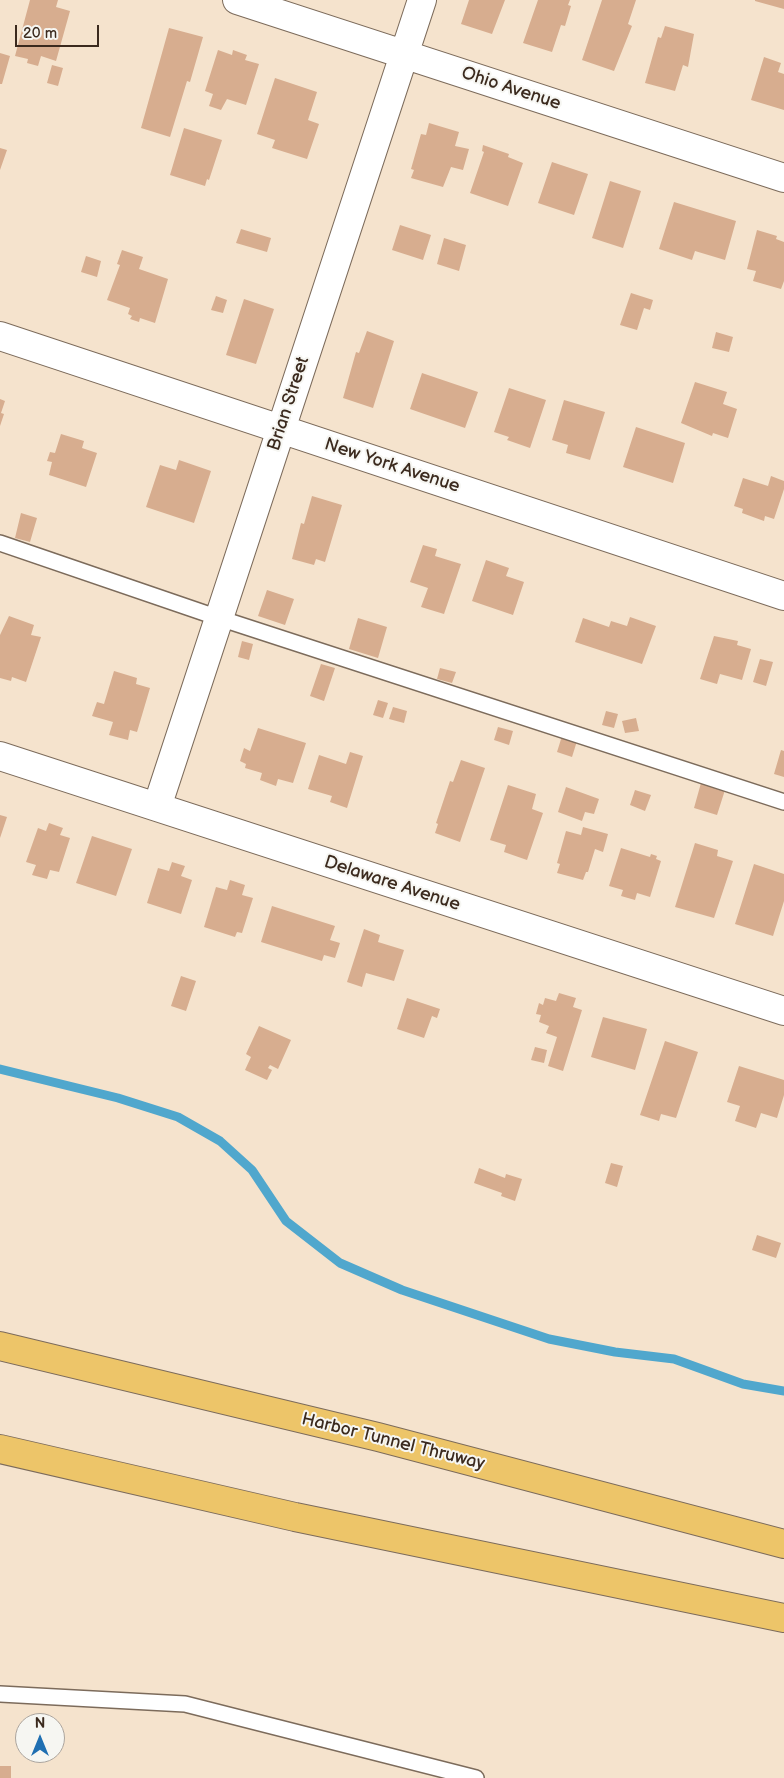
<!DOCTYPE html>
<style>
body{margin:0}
#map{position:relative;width:784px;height:1778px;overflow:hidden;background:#f5e3cd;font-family:"Balsamiq Sans",sans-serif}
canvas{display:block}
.north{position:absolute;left:15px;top:1713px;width:50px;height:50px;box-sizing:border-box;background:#f6f6f2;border:1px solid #aba49d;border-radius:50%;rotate:0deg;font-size:14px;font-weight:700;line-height:20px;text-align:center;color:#3b2a1e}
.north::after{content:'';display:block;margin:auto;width:18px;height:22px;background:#1f6fb2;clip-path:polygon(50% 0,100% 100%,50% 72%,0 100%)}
.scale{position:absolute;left:15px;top:25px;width:84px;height:22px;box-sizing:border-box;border:2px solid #3b2a1e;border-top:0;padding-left:6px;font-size:15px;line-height:18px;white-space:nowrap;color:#3b2a1e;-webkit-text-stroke:4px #f6f6f2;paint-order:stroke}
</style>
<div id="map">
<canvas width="784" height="1778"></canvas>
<div class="north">N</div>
<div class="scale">20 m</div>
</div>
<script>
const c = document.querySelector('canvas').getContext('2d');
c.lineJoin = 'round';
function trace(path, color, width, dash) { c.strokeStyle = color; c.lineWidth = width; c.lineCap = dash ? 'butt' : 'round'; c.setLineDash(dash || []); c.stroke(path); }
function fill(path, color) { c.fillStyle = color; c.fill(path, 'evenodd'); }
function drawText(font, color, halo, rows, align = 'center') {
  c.font = font + ' "Balsamiq Sans",sans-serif'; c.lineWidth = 4; c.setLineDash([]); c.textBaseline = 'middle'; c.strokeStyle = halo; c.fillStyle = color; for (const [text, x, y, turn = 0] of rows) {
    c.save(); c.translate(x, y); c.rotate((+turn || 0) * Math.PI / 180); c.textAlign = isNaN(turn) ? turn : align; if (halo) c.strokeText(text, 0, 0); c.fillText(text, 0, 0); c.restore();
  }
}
const stream = new Path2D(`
 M0 1069 118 1098 178 1117 220 1141 252 1170 286 1221 340 1263 402 1290 549 1339 615 1352 674 1359 743 1384 784 1391`);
const building = new Path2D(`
 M30 0H58L56 7 70 11 56 61 41 56 38 66 27 63 28 59 15 56Z
 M469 0H505L492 34 461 24Z
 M538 0H570L568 5 571 6 565 26 561 25 552 52 523 43Z
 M602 0H636L628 24 632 26 614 71 582 60Z
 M755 0H784V9L755 1Z
 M665 26 694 34 688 67 683 65 675 91 645 83 658 37 661 38Z
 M169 28 203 37 190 82 187 81 170 137 141 128Z
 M218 50 232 55 233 50 247 55 245 60 259 64 246 105 227 99 221 110 209 106 213 94 205 91Z
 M0 53 10 56 2 84H0Z
 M764 57 781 63 778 72 784 74V110L751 100Z
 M52 65 63 68 58 86 47 83Z
 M275 78 317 92 308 120 319 124 307 159 272 148 275 140 257 134Z
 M429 123 459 132 455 146 469 149 463 170 451 167 443 187 411 178 414 170 411 169 421 134 426 135Z
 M184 128 222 140 209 180 207 179 205 186 170 175Z
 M483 145 509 154 508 157 523 163 508 206 470 193 484 152 482 151Z
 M0 148 7 150 0 170Z
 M552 162 588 174 574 215 538 203Z
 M610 181 641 191 623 248 592 238Z
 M674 202 736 221 725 260 695 251 692 260 659 249Z
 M400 225 431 235 423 260 392 250Z
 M241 229 271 238 267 252 236 243Z
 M757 230 777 236 776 239 784 242V281L781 289 753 281 756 271 747 269Z
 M444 238 466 245 459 271 437 264Z
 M122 250 143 257 139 269 168 279 155 323 140 318 139 322 130 319 132 316 128 314 130 308 107 300 120 265 117 264Z
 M86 256 101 261 97 277 81 272Z
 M631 293 653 300 650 310 644 308 637 330 620 325Z
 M216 296 227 300 223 313 211 310Z
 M244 299 274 309 256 364 226 355Z
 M367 331 394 341 373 408 343 398 356 352 359 353Z
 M716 332 733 337 729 352 712 348Z
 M422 373 478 392 465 428 410 409Z
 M695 382 727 392 723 404 737 409 728 438 713 433 712 436 681 423Z
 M509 388 546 400 530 448 507 440 509 437 494 432Z
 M0 399 5 401 1 413 4 414 0 426Z
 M564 400 605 412 590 460 566 453 568 445 552 440Z
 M636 427 685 443 673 483 623 467Z
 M61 434 84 441 82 448 97 453 86 487 49 475 52 462 47 461 50 452 55 453Z
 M179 460 211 471 194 523 146 507 160 465 176 470Z
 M771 476 784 481V489L774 519 765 516 764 521 742 513 743 509 734 506 743 478 768 486Z
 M312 496 342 505 325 562 316 559 314 565 292 559 301 523 304 524Z
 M21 513 37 518 30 542 15 538Z
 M423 545 437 549 435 556 461 564 444 614 421 607 428 588 410 582Z
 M486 560 509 568 506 576 524 582 513 615 472 601Z
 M267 590 294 599 285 625 258 616Z
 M9 616 34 625 31 635 41 637 26 682 12 677 11 681 0 678V635Z
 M630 617 656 626 642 664 575 642 583 618 609 627 611 621 627 626Z
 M358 618 387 627 378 658 349 649Z
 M714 636 738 641 737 645 751 649 742 680 720 674 717 684 700 679Z
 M242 641 253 644 249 660 238 657Z
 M760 659 773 662 766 686 753 682Z
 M321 664 335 668 324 701 310 696Z
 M440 668 456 672 452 683 437 679Z
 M114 671 137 678 136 684 150 688 137 732 130 730 128 740 109 735 113 722 92 716 97 702 104 704Z
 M378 700 388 703 383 718 373 715Z
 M393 707 407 711 404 723 389 719Z
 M606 711 618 714 614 728 602 725Z
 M636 718 639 731 625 733 622 721Z
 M498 727 513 731 509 745 494 740Z
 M258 728 306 743 293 783 278 779 276 786 260 780 262 773 245 768 246 764 240 761 244 748 250 751Z
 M562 736 577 741 572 757 557 752Z
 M781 750 784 751V777L774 774Z
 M350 752 363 756 347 808 330 802 332 796 308 789 319 755 346 764Z
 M461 760 485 768 460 842 435 833 438 824 436 823 450 781 453 782Z
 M701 783 725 790 717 815 694 808Z
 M508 785 536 794 532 809 543 813 527 860 504 852 506 845 490 840Z
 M566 787 599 799 594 814 585 812 582 821 558 812Z
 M635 790 651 795 645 811 630 805Z
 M0 815 7 817 0 838Z
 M49 823 63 828 60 835 70 838 59 872 50 870 47 879 32 875 36 865 26 862 38 828 46 831Z
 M583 827 608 834 603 852 595 849 588 872H586L583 880 557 873 560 864 557 863 566 831 581 835Z
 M92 836 132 849 116 896 76 883Z
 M695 843 718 850 717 856 733 861 714 918 675 907Z
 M621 848 650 857 651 854 657 856 656 859 661 861 650 897 637 893 635 900 621 896 623 890 609 886Z
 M172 862 185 866 181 876 192 880 181 914 147 903 158 868 169 871Z
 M754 864 784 874V901L773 936 735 924Z
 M230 880 245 885 242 895 253 898 242 933 237 932 235 937 204 927 216 887 227 890Z
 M272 906 335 926 330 940 340 943 335 958 324 955 322 961 261 942Z
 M364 929 380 935 378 942 404 950 394 981 366 973 362 987 347 982Z
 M181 976 196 981 186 1011 171 1006Z
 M559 993 576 998 573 1007 582 1010 563 1071 548 1066 557 1037 546 1033 549 1026 539 1022 541 1015 536 1014 539 1003 543 1005 545 998 556 1001Z
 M407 998 440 1009 437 1018 432 1016 424 1038 397 1029Z
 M603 1017 647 1029 635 1070 591 1057Z
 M259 1026 291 1040 278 1069 270 1065 268 1068 272 1070 267 1080 245 1070 251 1057 246 1054Z
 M665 1041 698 1052 676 1118 661 1114 659 1121 640 1115Z
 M535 1047 547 1050 544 1063 531 1060Z
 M739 1066 784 1080V1095L777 1118 761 1113 756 1128 735 1121 740 1106 727 1102Z
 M611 1163 623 1166 617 1187 605 1183Z
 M479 1168 505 1178 506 1174 522 1179 515 1201 501 1196 502 1193 474 1183Z
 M757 1235 781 1243 776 1258 752 1250Z
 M0 1766H11V1778H0Z`);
const lane = new Path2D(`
 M0 543 219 618 784 802
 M0 1694 185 1704 476 1778`);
const street = new Path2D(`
 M237 0 784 178
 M0 336 784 596
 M0 756 784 1011
 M157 807 422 0`);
const highway = new Path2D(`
 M0 1346 378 1437 784 1544
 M0 1449 295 1517 784 1618`);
const streetNames = [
 ["Ohio Avenue",511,89,18],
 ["Brian Street",289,404,-72],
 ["New York Avenue",392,466,18],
 ["Delaware Avenue",392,884,18],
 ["Harbor Tunnel Thruway",393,1442,14]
];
trace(stream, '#50a7cd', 9);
fill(building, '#d7ad8f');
trace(lane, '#7c6b5b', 18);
trace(street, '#7c6b5b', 30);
trace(highway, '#7c6b5b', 30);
trace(lane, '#fff', 15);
trace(street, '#fff', 28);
trace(highway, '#edc569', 28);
drawText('18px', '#3b2a1e', '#f6f6f2', streetNames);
</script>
